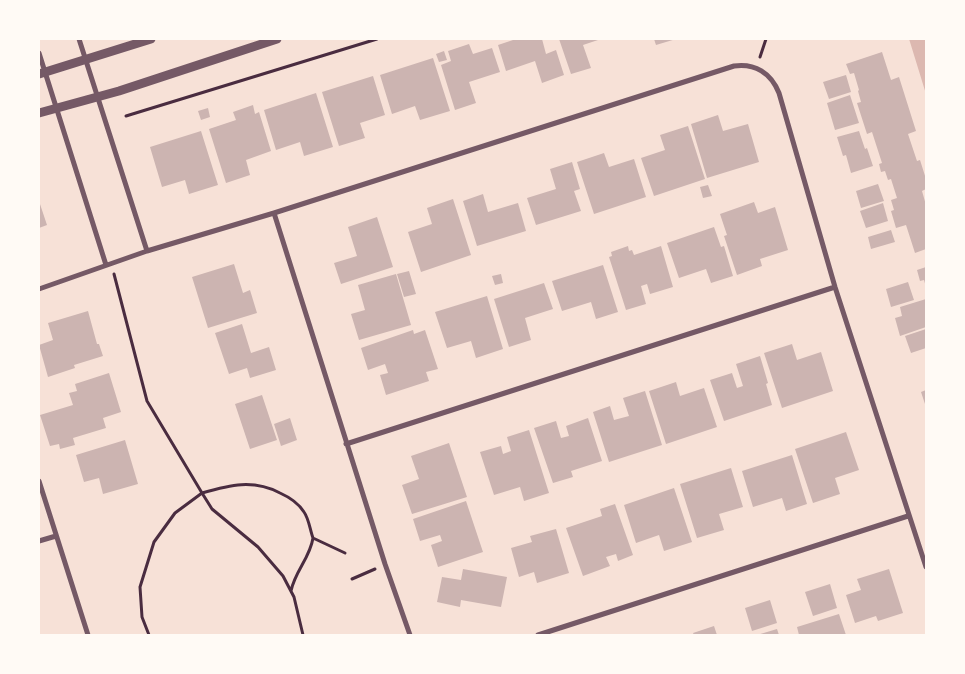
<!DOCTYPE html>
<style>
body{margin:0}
#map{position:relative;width:965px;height:674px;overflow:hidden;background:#f7e1d7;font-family:"Times New Roman",serif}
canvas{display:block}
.frame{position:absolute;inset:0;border:40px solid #fffaf5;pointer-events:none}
</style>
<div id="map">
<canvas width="965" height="674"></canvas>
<div class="frame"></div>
</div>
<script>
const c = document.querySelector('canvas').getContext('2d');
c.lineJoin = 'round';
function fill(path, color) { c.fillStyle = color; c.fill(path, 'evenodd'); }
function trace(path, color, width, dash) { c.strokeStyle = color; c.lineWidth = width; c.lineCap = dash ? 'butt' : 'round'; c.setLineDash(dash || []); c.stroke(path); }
const water = new Path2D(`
 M909 39H926V94L910 42Z`);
const building = new Path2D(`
 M516 39H542L546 54 556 50 564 75 542 83 535 61 506 71 498 45Z
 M559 39H601L583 45 591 68 571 74Z
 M654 39H676L656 45Z
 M469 44 473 54 492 48 500 72 469 82 476 103 455 110 441 65 451 61 448 51Z
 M444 51 447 60 439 62 436 54Z
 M882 52 891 80 899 77 916 131 908 134 917 161 920 160 926 179V189L922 191 926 205V249L915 253 906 225 896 228 891 211 894 210 891 200 897 198 891 179 888 180 885 171 881 172 879 164 882 163 872 132 867 134 857 103 861 102 858 91 859 90 854 73 850 74 846 64Z
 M433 58 450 111 420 120 415 106 392 114 380 75Z
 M846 75 851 92 829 99 823 82Z
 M373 76 385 115 360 123 365 138 339 146 322 92Z
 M316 93 333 147 304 156 300 142 276 150 264 110Z
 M850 95 859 123 835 130 827 103Z
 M253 105 255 114 259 112 271 151 246 160 250 175 226 183 209 129 236 120 233 112Z
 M208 108 210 117 201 120 198 111Z
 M718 115 723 131 748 124 759 162 707 178 691 124Z
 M688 126 705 179 654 196 641 158 665 150 660 135Z
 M201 131 218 185 189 194 185 180 162 187 150 147Z
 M859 131 865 149 867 148 873 166 851 173 846 155 843 156 837 137Z
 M604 153 609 167 634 159 646 197 594 214 577 162Z
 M572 162 580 189 574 191 581 211 536 225 527 198 556 189 550 169Z
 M878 184 884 201 861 208 856 191Z
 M708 185 712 196 703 198 700 187Z
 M483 194 488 212 518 203 526 231 477 246 463 201Z
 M453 199 471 255 421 272 408 232 432 224 427 208Z
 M39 201 47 225 39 228Z
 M754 202 758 213 775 207 788 250 760 259 762 266 737 275 724 236 727 235 720 214Z
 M883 203 888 221 866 228 860 211Z
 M377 217 393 267 341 284 334 263 357 256 348 227Z
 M714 227 721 247 724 246 733 276 711 283 706 269 679 278 667 243Z
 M891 230 895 242 871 249 868 237Z
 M628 246 629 251 632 250 634 255 661 246 673 287 650 294 647 284 641 286 646 304 626 310 609 257 612 256 611 252Z
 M234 264 243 293 250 290 257 313 208 328 192 277Z
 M603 265 618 312 596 319 591 302 562 311 552 281Z
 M926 267V287L924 280 920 281 917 270Z
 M409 271 416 294 404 297 397 274Z
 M396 274 411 325 359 340 351 314 365 310 358 285Z
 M501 274 503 283 495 285 492 276Z
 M908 282 914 300 891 307 886 289Z
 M544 283 553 309 525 318 531 340 509 347 494 299Z
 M487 296 503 349 476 358 471 341 447 348 435 312Z
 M926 299V327L900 336 895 318 902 316 900 307Z
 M88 311 97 344H99L103 356 74 365 75 368 48 377 39 345 53 340 48 323Z
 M242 324 251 353 269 347 276 370 250 378 247 368 229 374 215 333Z
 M926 329V348L911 353 905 336Z
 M413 330 414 334 425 330 438 369 426 372 429 381 386 395 380 375 388 373 385 364 368 370 361 348Z
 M792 344 797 360 821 352 833 391 782 408 764 353Z
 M760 356 768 383 766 384 772 405 724 421 710 380 732 373 737 388 743 386 736 364Z
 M109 373 121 412 103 418 106 428 73 438 75 445 60 449 59 444 50 446 40 415 73 405 69 393 77 391 75 384Z
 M676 382 680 396 704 388 717 427 666 444 649 391Z
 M926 390V407L921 392Z
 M645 391 662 445 609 462 593 412 610 406 614 420 629 416 623 398Z
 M262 395 277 440 250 449 235 404Z
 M290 418 297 440 281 446 274 424Z
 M588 418 602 461 571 471 573 477 553 483 534 428 556 421 561 438 569 436 566 426Z
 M529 430 549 493 524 501 520 487 494 495 480 452 501 446 503 454 511 451 507 437Z
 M846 432 859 470 835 478 840 494 813 503 795 449Z
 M125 440 138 484 103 494 99 478 84 482 76 455Z
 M449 443 467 497 412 514 402 485 419 479 411 456Z
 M792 455 807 504 786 511 782 498 753 507 742 471Z
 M731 468 743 507 719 514 724 530 697 538 680 484Z
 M674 488 692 542 664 551 659 535 636 543 624 505Z
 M466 501 483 552 438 567 431 545 442 541 440 535 420 541 413 519Z
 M615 504 633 555 618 561 616 554 606 557 610 566 583 576 566 528 602 516 600 509Z
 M556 529 569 573 537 583 534 572 519 577 511 548 532 542 530 536Z
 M463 569 507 577 501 607 461 600 460 607 437 602 442 577 461 580Z
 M889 569 903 613 878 621 876 616 855 623 846 595 861 590 857 579Z
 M830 584 837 608 813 616 805 592Z
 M770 600 777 623 752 631 745 608Z
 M839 614 846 635H799L797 627Z
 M714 626 717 635H694L693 633Z
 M777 629 779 635H757Z`);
const path = new Path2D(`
 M760 57 766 39
 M126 116 377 39
 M114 274 147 401 202 493 175 513 154 542 140 587 142 617 149 635
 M352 579 375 569
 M291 591C295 571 310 558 313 538
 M303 635 294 597 283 576 258 547 212 509 202 493C230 485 253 479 280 493 289 497 299 504 304 512 309 519 310 530 313 538L345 553`);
const minor = new Path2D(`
 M79 39 147 251
 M39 53 106 265
 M274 213 385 564 410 635
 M39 289 147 251 274 213 734 66C755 63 771 73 779 93L835 287 926 567
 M346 444 835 287
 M39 481 88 635
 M39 541 56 536
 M538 635 908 516`);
const tertiary = new Path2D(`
 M39 74 151 39
 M39 113 119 91 277 39`);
fill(water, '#dcb8b0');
fill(building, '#ccb4b1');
trace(path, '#4a2c40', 3);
trace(minor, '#755966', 5);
trace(tertiary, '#755966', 9);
</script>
